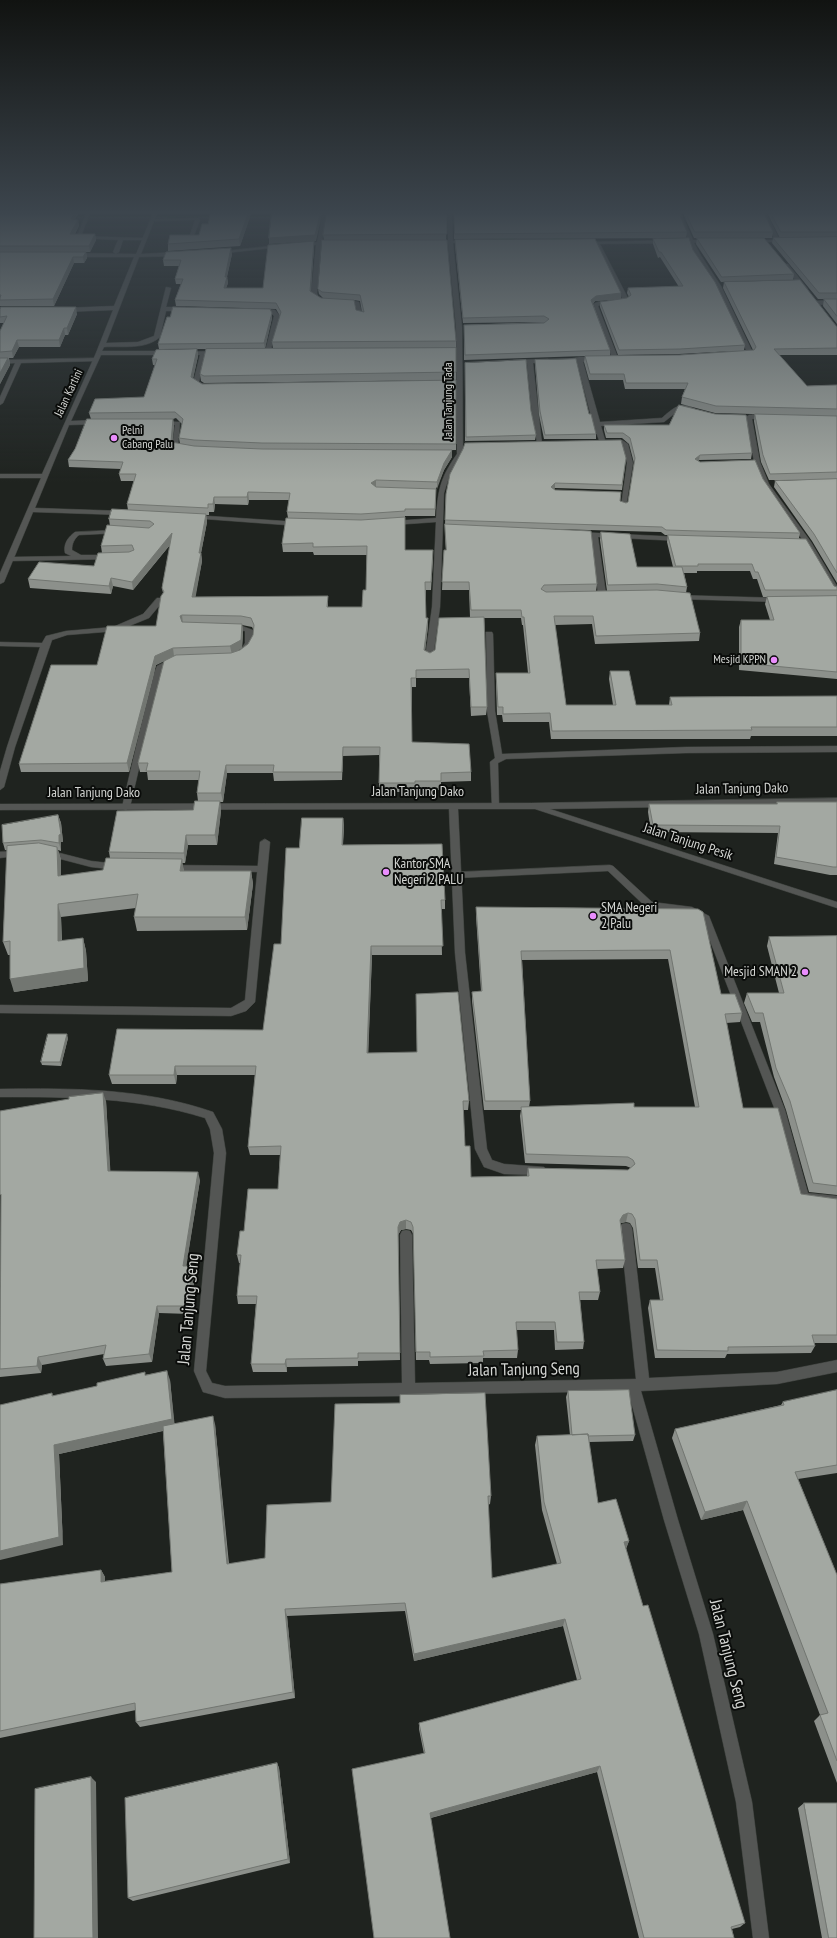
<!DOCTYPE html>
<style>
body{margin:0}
canvas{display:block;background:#1f231f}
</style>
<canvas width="837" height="1938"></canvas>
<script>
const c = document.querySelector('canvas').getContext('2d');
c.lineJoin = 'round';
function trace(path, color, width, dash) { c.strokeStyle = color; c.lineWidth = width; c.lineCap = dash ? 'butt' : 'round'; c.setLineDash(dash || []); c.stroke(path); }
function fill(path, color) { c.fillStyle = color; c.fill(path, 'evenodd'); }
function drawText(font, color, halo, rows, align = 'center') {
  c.font = font + ' "PT Sans Narrow",sans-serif'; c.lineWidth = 4; c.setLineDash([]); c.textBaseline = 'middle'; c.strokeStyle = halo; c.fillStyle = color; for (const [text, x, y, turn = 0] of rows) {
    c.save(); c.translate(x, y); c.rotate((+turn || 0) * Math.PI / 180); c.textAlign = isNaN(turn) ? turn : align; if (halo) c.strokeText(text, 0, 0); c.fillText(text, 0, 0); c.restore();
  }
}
const service = new Path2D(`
 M87 211H91L81 236 144 238 146 239 144 240H123L119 252 116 254 113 252 118 240 76 238Z
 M198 218 200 220 193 238 191 239 189 238 195 220 152 221 150 220 152 219Z
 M96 358 98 359V361L21 363 3 403 0 405V397L15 363 0 364V360Z
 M118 530 121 532 120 533 79 535C74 539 72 544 72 550L81 555H111L115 557 114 559 11 561 7 559 11 557 71 556 65 553C63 544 68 537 75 532Z
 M157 598H163L164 600 149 618 117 631 67 635 52 640 15 747 4 787 0 790V771L7 747 40 647 0 646V642L42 643 46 636 66 631 113 627 143 614Z
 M226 626H242L253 630 252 643 245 656H239L238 654 245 643V631L226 630Z
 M486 632H492L493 634 495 711 502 754 686 747 837 746V752L686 753 506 759 498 763 499 805 495 808 492 807 490 762 495 758 487 711Z
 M170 659H176L177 661 163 669 160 678 130 807 126 810 123 809 122 807 152 678 157 666Z
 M20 850 23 851 25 853 23 855 0 858V852Z
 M48 850 91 861 118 864 123 867 118 870 91 867 45 855 43 853 45 851Z
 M170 865 261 866 266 869 261 872 170 871 165 868Z
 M610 865 613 866 652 902 692 907 709 916 785 1110 808 1193 837 1196V1206L803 1203 799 1202 797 1198 775 1110 702 920 690 913 646 907 608 871 457 878 452 875 457 872Z`);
const minor = new Path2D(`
 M154 211H158L141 254 178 252 181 254 178 256 139 257 106 343 138 342 154 336 166 287 171 288 166 307H185L188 309 185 311H166L160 337C146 350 122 346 104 347L102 351H167L170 353 167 355H101L71 421 98 420 101 422 98 424 69 425 35 508 123 511 126 513 123 515 33 512 4 582 0 584V573L41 478H0V474H42L96 353 113 310 64 312 61 310 64 308 114 306 134 257H74L71 255 74 253 136 254Z
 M323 211H327L322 242H335L337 243 321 245 317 293 318 297 325 299V301L314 299 311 293 316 245H302L300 244 317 242Z
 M448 211H452L453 241H467L469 242 453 243 462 327 463 454 451 471 444 493 440 607 433 658 429 660 425 658 432 607 436 522 393 525 390 523 393 521 436 518C438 490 440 478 457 454L456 327 448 243H433L431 242 433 241H448Z
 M676 211H680L693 240H709L711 241 694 243 700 254 721 286 753 353 752 354 740 356 737 354 747 352 715 286 694 254 690 243 600 244 629 300C620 308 608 301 598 306L618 358 615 360 612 358 592 305C602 297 613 304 623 300L595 244H583L581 243 583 242 688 240Z
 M761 211H765L780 240H787V242H751L753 240H775Z
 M282 245 280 247 218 254 215 252Z
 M784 264H788L808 289V291H804L784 266Z
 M341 298 359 302 363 317 358 316 355 304 339 301V299Z
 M837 300V304L816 305 813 303 816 301Z
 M257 308 275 310 280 316 270 353 265 352 274 316 271 313 255 311 254 310Z
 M183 352 217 351 220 353 217 355H205L199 382 207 386V388H203L193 383 200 355H185L182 353Z
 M579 357H598L601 359 598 361 583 362 600 422 662 418C672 409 681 400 695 409L692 411 679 410 664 422 601 426 605 440H622L628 444 633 463 626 507 621 506 627 463 622 445 600 443 593 424 577 362 564 363 561 361Z
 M514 360 548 359 551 361 548 363H533L542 444 537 443 532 415 527 363H512L511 362Z
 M768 415 770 416V418L752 419 760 462 769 484 811 542 837 586V594L833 592 804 542 763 484 754 462 746 417 749 415Z
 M158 421 180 422 178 446 186 448V450L172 447 175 425 160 424 157 422Z
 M193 515 299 522 302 524 299 526 191 518 190 517Z
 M578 532 681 537 685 539 681 541 598 537 606 594 602 596 598 594 591 537 576 535V533Z
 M675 595 780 598 784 600 780 602 678 599 674 597Z
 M837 798V804L550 809 837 902V908L535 809H458L465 953 487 1149 492 1160 504 1164 544 1167 546 1170 544 1173 540 1175 504 1174 484 1167 475 1149 455 953 449 809 0 810V804L531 803Z
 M265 839 270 842 255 1002 246 1011 231 1016 0 1013V1005L231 1008 245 1000 260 842Z
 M0 1089C72 1088 144 1088 213 1112L222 1129 226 1153 206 1371 212 1383 225 1386 402 1383 400 1235 402 1231 406 1230 410 1231 412 1235 415 1383 636 1379 620 1228 622 1224 626 1223 630 1224 632 1228 649 1378 777 1372 837 1360V1372L777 1384 641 1391 678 1520 713 1634 752 1802 769 1938H753L736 1802 699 1634 664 1520 628 1391 413 1395 409 1397 405 1396 225 1398 203 1392 194 1371 214 1153 210 1129 205 1118C138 1097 70 1097 0 1097Z`);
const wall = new Path2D(`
 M0 211 78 220 79 226 75 234H95L96 240 90 252H0Z
 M211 211H252L240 246 168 251V244L199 235 208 224Z
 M447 211 446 240H395L456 341V380L204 383 201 381 200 374 206 349H159L158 344 272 318 265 348H273L272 342 280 316 276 309 176 306 175 300 181 284H176L175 279 179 266H164L163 260 232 254 227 277 228 283 226 288H263L314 241V247L311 292 321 298H323L319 294 318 289 324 240 323 235ZM354 300 360 301 362 312 356 310Z
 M454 211 687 232 686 238 454 239Z
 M682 211H763L773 232 772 238H694Z
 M766 211H837V299H818L772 243 773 238H780Z
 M697 238 794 274 793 280 721 282 696 244Z
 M653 239 693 250 745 345 744 350H753L723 288 724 282 837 327V355H779L807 386 837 385V583L812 541 774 487 775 481 811 480H769L761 462 754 421 755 414 825 416 715 413 681 404 682 397 685 389H625L623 380H589L584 362 585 356 464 360V325L545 322H544L463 323 455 245V240L621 293V299L595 301 593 304 610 350V356L680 355 733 351 679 354 618 355 600 307V302L627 298 629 297 627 293 628 288 679 287 660 257 658 258 653 244Z
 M0 252H86L87 258 84 263H74L54 306H0Z
 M824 299H837V324L823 306Z
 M0 309 77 314 68 335H65L60 347H19L13 358H9L10 365 0 384V331L4 323H0Z
 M197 349 198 356 193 378 202 384 456 380V450H452V457L444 470 436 489 435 516H405V550L433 558 431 590H426V618H428V626L425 651 430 653 435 650 470 617 469 590H442L444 550H446L445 526 446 494 626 458 622 490 555 488 554 489 555 490 626 503 628 502 634 463 629 444 622 438H606L604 430V425L752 453 751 459 699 460 698 461 700 462 763 479 800 533 799 538 834 586 837 587V679L739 670V627L741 620H770L765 604 767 597H763L757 579H753L750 571H697V573H684L687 587 686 593 700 633 699 641 595 644 592 624 555 625 566 705H613L609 679 610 671 636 705H669L670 697 837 696V736H751L750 739H551L549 722H503L502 715H497L496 682V673H528L523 625H522L521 618H484L487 707 486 715 471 716 469 678H416V687H412V742L471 772V781L441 782V790H415V792H379V755L343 756 342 780 274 781 273 773H227L223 802H220L221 811 217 845H188L185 863H182L184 871H251L253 884 247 930 137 931 134 917 136 908 61 917 62 941 83 938 86 951 88 981 14 992 10 955H8L3 942 7 850H5L3 843 58 815 61 823 63 842H61V851L58 850 61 860V876L103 870 110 858 109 852 193 810 198 801 197 793 199 780H148L147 772H140L138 763 166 660 156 665 129 772H21L19 764 97 665 156 626 163 593 162 588 170 545 133 590 113 586 111 594 30 588 28 579 94 566 102 553 101 546 110 526 109 519 128 510 127 504 134 481H121L119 474 121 469 69 467 68 460 75 449 91 419 89 413 144 397 155 365H153L152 359ZM176 418 182 424 179 438 180 444 172 442 174 426 173 419ZM249 500H289L287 512 288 518 282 544 283 552H313L314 555H367L366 590 362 607H328V596L195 597 202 561 201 553 207 522 206 515H209V512H214L215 504 248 505ZM516 528 661 532 665 535H672H668L667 542 673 567H637L601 532 600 540 607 591H596L597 584ZM242 625 252 627 253 629V635L248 644 240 650H238L242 648 243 632Z
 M535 360 589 414 596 434V439H544L539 415 535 364Z
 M465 363 531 411 536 435 535 440 465 441Z
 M777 802H837V875H830L774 864 778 833 651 832 648 812 649 804H777Z
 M343 818 344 827 343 845 445 900V909H441L442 955H372L368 1053 469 1101 468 1110H463L465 1146 471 1177 527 1176 528 1168 628 1170 631 1168 626 1166 525 1163 520 1116 521 1110H484L472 1001V992L481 991 476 916V907L698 909 721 994 742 1013 740 1022 726 1023 743 1108 801 1194 837 1199V1343H814L815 1346 811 1353 727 1354 725 1358H655L648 1308 650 1300H660L655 1268H638L633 1228 630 1223 626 1222 621 1223 625 1260 623 1268 597 1269 600 1292 598 1300H580L584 1342 583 1349 555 1350 554 1330H516L518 1350 517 1358H483V1363L430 1364 429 1360H416L414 1235 411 1230 406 1229 401 1230 398 1235 400 1360 358 1361V1366L287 1367V1372H253L251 1364 256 1304H238L237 1296 240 1263H239L237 1255 244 1231 278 1189 280 1155H250L248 1147 255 1075H177L176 1084H112L109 1075 263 1030 281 944 299 848ZM668 959 695 1107H529L530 1101 522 960Z
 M837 936V1195L809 1192 786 1110 774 1077 760 1022H752L744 1003 747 993H779L767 946 769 937Z
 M68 1038 61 1066 42 1065 41 1062Z
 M106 1101 110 1171 200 1180 186 1266H193L195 1274 190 1314 159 1313 152 1362 106 1366 103 1359 104 1354 42 1365 41 1373 0 1377V1288Z
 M146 1375 170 1380 174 1423 215 1424 229 1564 265 1558 267 1505 491 1496 490 1504 488 1505 492 1578 557 1564 542 1510 535 1445 537 1436 570 1435 566 1397 568 1391 635 1435 633 1441 589 1442 598 1503 629 1541 626 1549 643 1606 745 1923 740 1927 732 1929 734 1938H639L597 1772 431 1818 374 1938 424 1754 419 1729V1723L577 1680 563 1626 414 1661 405 1611 287 1616 295 1698 140 1727 136 1722V1710L0 1738V1584L101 1570 105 1577V1581L172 1572 163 1431 59 1454 63 1545 52 1393 53 1396Z
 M837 1390V1473L798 1479 837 1575V1783L814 1721 820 1715 743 1510 701 1520 672 1438 675 1429 781 1405 783 1402Z
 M277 1763 279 1768 290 1863 133 1901 128 1898Z
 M804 1803 837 1938H822L798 1808Z`);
const shadedWall = new Path2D(`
 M76 211H80L72 225 71 219Z
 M249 211H252L240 246 239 239Z
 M321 211H323L316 241 269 244V238Z
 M78 220 79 226 71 240 70 234Z
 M95 234 96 240 90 252 89 246Z
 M314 241V247L310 297V291Z
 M231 248 232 254 226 280 227 277 228 283 224 294V288L225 277Z
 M86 252 87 258 84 263 83 257Z
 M73 257 74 263 54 306 53 299Z
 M621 293V299L595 301 591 306V300L596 296Z
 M76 307 77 314 68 335 67 328Z
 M272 313V318L265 349 264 343Z
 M64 328 65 335 60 347 59 340Z
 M17 340 19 347 13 358 12 351Z
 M197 349 198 356 192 384 191 377Z
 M8 358 10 365 0 384V373Z
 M173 419 174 426 172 449 171 442Z
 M452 450V457L444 470 437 489V482L444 463Z
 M700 455 699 460 695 464V459Z
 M376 480V488L371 483Z
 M555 483V488L551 492V487Z
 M436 489V496L435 516V509Z
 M248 492 249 500 248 505 247 497Z
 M214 497 215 504 214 512 213 504Z
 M206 514 207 522 201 553 202 561 194 606 192 597 199 553Z
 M172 533 173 541 133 590 132 582Z
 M111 578 113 586 111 594 109 586Z
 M182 615 183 624 182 625 180 616Z
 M428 618V626L424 659V650Z
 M242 624 243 632 242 648 232 655 230 646Z
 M173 648 174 656 156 665 129 772 127 763 155 656Z
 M226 765 227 773 223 802 221 793Z
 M220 801 221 811 217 845 215 835Z
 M58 815 61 823 63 842H61V851L59 843Z
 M343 818 344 827 342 854V845Z
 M186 835 188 845 185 863 184 853Z
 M57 847 61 860V889L58 876Z
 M182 859 184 872 180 871Z
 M251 871 253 884 247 930 245 917Z
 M58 904 61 917 62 954 58 941Z
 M83 938 86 951 88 981 14 992 10 979Z
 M371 946 372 955 368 1062 367 1053Z
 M67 1034 68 1038 61 1066 60 1062Z
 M175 1066 177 1075 176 1084 174 1075Z
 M103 1093 106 1101 111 1180 108 1171Z
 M198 1172 200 1180 185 1274 183 1266Z
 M628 1213 626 1222 621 1223 620 1220 623 1215Z
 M406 1220V1229L401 1230 398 1235 400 1360 398 1227 400 1222Z
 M193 1266 195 1274 190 1314 187 1306Z
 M157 1306 159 1313 152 1362 149 1354Z
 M38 1357 42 1365 41 1373 37 1366Z
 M286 1359 287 1367V1372L285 1364Z
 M167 1371 170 1380 175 1428 59 1454 63 1545 0 1560V1551L54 1445Z
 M213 1416 215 1424 229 1572 227 1564Z
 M747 1501 743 1510 701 1520 705 1512Z
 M629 1541 626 1548 621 1550 624 1542Z
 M101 1570 105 1577V1589L101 1582Z
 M285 1609 287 1616 295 1698 293 1692Z
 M565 1619 563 1626 414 1661V1654Z
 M277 1763 279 1768 290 1863 288 1859Z
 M600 1766 597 1772 430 1818V1813Z
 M91 1777 96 1782 98 1938H93Z`);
const building = new Path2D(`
 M0 211H76L71 219 78 220 70 234H95L89 246H0Z
 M211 211H249L239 239 168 244 170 235H199L202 224H208Z
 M272 211H321L315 235 269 238Z
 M327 211H447V234L323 235Z
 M454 211H678L687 232 455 234Z
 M685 211H763L773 232H695Z
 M770 211H837V232H781Z
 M837 237V293H819L773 238Z
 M689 238 693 250 715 282 745 345 680 349 619 350 600 302 627 298 631 295 628 288 683 286 661 252H659L653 239Z
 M697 238H764L794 274 722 277Z
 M595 239 621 293 596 296 591 300 610 350 465 355 464 325 544 323 549 319 544 316 463 318 455 240Z
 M322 240H447L456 341 272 342 281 312 276 303 175 300 183 279H175L181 260H163L166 252 231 248 225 277H227L224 288H263L268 245 314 241 310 291 321 298 354 300 356 310 364 312 360 295 322 292 318 289Z
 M0 252H86L83 257H73L53 299 0 300V298L1 295H0Z
 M800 280 837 327V348L774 349 807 386 837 385V409L716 406 682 397 688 383H626L624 374H590L585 356 680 355 754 350 756 347 724 282Z
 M824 299H837V316Z
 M1 307H76L67 328H64L59 340H17L12 351 0 352V331L7 316 0 317V309Z
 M173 307 270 309 272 313 264 343 158 344 167 317H170Z
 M456 348V372L204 376 200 374 206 349Z
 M197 349 191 377 202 384 456 380V444L262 443 194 440 179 438 183 419 175 412 89 413 95 399 144 397 157 359H152L156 350Z
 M0 358H8L0 373Z
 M576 359 589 414H591L596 434 545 435 540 411 535 360Z
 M526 360 531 411 536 435 466 437 465 363Z
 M679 405 715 414 746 415 752 453 700 455 695 459 700 462 755 460 763 479 800 533 699 531 666 530 662 527 445 520 446 494 450 474 463 449 465 443 621 440 626 458 622 485 555 483 551 487 555 490 621 492 620 501 626 503 628 502 635 458 630 438 623 433H607L604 425H669Z
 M755 414 837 416V472L770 474 763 455Z
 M87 419H173L171 442 194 446 262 449 452 450 444 463 437 482 376 480 371 483 376 487 436 489 435 509H405V511L361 514 287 512 290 493 248 492 247 497H214L213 504H208V508L127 504 136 474H119L123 462 68 460 75 449Z
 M837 479V573L814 534 775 481Z
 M112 509 206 514 199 553H201L192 597 328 596 327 607H362L363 590H366L367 546 313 547V543L282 544 286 518 361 520 405 517V550H433L431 582H425L426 618H428L424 650 430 653 435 650 439 618 484 617 487 707H471L469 669 416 670V678H411L412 742 469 744 471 772 441 773V781H415V783H379L380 747H343L342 772H273L274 765H226L221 793H197L200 771H146L148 763H138L164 661 176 655 231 653 240 650 248 644 253 635 254 625 251 618 241 616 182 615 180 616 182 622 242 624 241 640 230 646 173 648 155 656 127 763 19 764 51 665H97L107 626H156L161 596 164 592 162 588 172 533 132 582 111 578 109 586 28 579 39 562 94 566 98 553 129 552 134 550 132 545 101 546 107 525 149 528 154 524 150 521 109 519Z
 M445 524 591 531 597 584 544 585 541 589 546 592 657 590 690 593 700 633 596 636 593 616H554L566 705H616L610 671H629L636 705H672L670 697 837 696V727H751L752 730 552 731 550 713 503 714V707H498L496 673H530L524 617H522L521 610H471L469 582H442L444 550H446Z
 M601 532 630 534 637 567H682L687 587 657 584 608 585Z
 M668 535 806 539 834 586 837 587V590H765L758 572H755L752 564H698V566H676Z
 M837 596V672L741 663V620H774L767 597Z
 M195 801H220L215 835H186L184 853 109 852 117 811 193 810Z
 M777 802H837V867H833L776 857 780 826 653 825 649 804H777Z
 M58 815 61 834 59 835V843L41 840 3 843 2 825Z
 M302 818H343L342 845 442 844 445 900H441L443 946H371L367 1053 417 1052 416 994 458 992 469 1101H463L465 1146H470L471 1177 529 1176 528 1168 628 1170 635 1164 633 1160 628 1157 526 1154 521 1107 634 1103V1107H699L670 950 521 951 530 1101H485L472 992 482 991 476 907 698 909 703 912 721 994H735L742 1013 725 1014 743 1108H778L801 1194 837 1199V1335H812L815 1346 728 1347V1351L657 1350 650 1300H663L657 1260H640L635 1219 632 1214 628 1213 623 1215 620 1220 625 1260H596L600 1292H579L584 1342H557L555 1322H516L518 1350 483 1351 484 1356 430 1357V1352H416L413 1227 411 1222 406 1220 400 1222 398 1227 400 1353H358V1358L286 1359 285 1364H251L257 1296H237L241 1255H237L240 1231H244L248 1189H278L281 1146 248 1147 256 1066H175L174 1075H109L117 1029 263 1030 274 944H281L286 848H299Z
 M39 843 57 847 58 876 103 870 106 858 182 859 180 871H251L245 917H134L138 894 58 904V941L83 938 84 968 10 979V941L3 942 7 846Z
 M837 936V1186L813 1183 790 1101 776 1068 763 1013H755L747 993H784L769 937Z
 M48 1034H67L60 1062H41Z
 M103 1093 108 1171 198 1172 183 1266H193L187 1306H157L149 1354 103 1359 106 1345 38 1357 37 1366 0 1369 1 1194 0 1195V1111L69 1099V1097Z
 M167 1371 172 1419 54 1445 59 1537 0 1551V1405L52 1393V1396L97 1386V1383L145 1372V1375Z
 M629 1390 635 1435 588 1436V1434L572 1435 568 1391Z
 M837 1390V1465L795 1472 837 1575V1761L820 1715 828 1713 747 1501 705 1512 675 1429 784 1405 783 1402Z
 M485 1393 491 1496H488L492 1578 561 1563 544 1502 537 1436 588 1434 598 1503 616 1499 629 1541 624 1542 643 1606 648 1605 745 1923 731 1927 734 1938H644L600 1766 430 1813 450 1938H374L352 1769 425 1753 419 1723 581 1679 565 1619 414 1654 405 1603 285 1609 293 1692 136 1722 135 1703 0 1731V1584L101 1570V1582L172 1572 163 1426 213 1416 227 1564 265 1558 267 1505 331 1502 335 1404 400 1403V1395Z
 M277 1763 288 1859 128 1898 125 1798Z
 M91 1777 93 1938H34L35 1789Z
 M804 1803H837V1938H829Z`);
const markers = [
 [114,438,4,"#ea8dfd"],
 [774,660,4,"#ea8dfd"],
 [386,872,4,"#ea8dfd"],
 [593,916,4,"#ea8dfd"],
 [805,972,4,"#ea8dfd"]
];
const farStreetnames = [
 ["Jalan Kartini",69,393,-65],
 ["Jalan Tanjung Tada",449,401,-90]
];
const farPoinames = [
 ["Pelni",122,431],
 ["Cabang Palu",122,445],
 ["Mesjid KPPN",766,660,"right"]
];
const streetNames = [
 ["Jalan Tanjung Dako",742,789,-1],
 ["Jalan Tanjung Dako",418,792],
 ["Jalan Tanjung Dako",94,793],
 ["Jalan Tanjung Pesik",688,842,18]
];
const poiNames = [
 ["Kantor SMA",394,864],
 ["Negeri 2 PALU",394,880],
 ["SMA Negeri",601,908],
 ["2 Palu",601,924],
 ["Mesjid SMAN 2",797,972,"right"]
];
const nearStreetnames = [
 ["Jalan Tanjung Seng",189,1309,-85],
 ["Jalan Tanjung Seng",524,1370,-1],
 ["Jalan Tanjung Seng",728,1654,76]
];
trace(service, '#3c403c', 1);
trace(minor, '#3c403c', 1);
fill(service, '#545654');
fill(minor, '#545654');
fill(wall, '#8c908b');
fill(shadedWall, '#727671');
fill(building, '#a3a8a2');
trace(building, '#727671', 1);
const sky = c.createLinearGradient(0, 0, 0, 483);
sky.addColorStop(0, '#111311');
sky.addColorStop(0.44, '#3c454d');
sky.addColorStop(1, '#3c454d00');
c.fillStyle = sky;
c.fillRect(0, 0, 837, 483);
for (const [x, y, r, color] of markers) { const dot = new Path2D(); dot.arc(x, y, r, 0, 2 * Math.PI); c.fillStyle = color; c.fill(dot); trace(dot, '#0a0c0a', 1.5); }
drawText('12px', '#d4d6d3', '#0a0c0a', farStreetnames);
drawText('12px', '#d4d6d3', '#0a0c0a', farPoinames, 'left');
drawText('14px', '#d4d6d3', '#0a0c0a', streetNames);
drawText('14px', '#d4d6d3', '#0a0c0a', poiNames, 'left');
drawText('17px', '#d4d6d3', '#0a0c0a', nearStreetnames);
</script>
